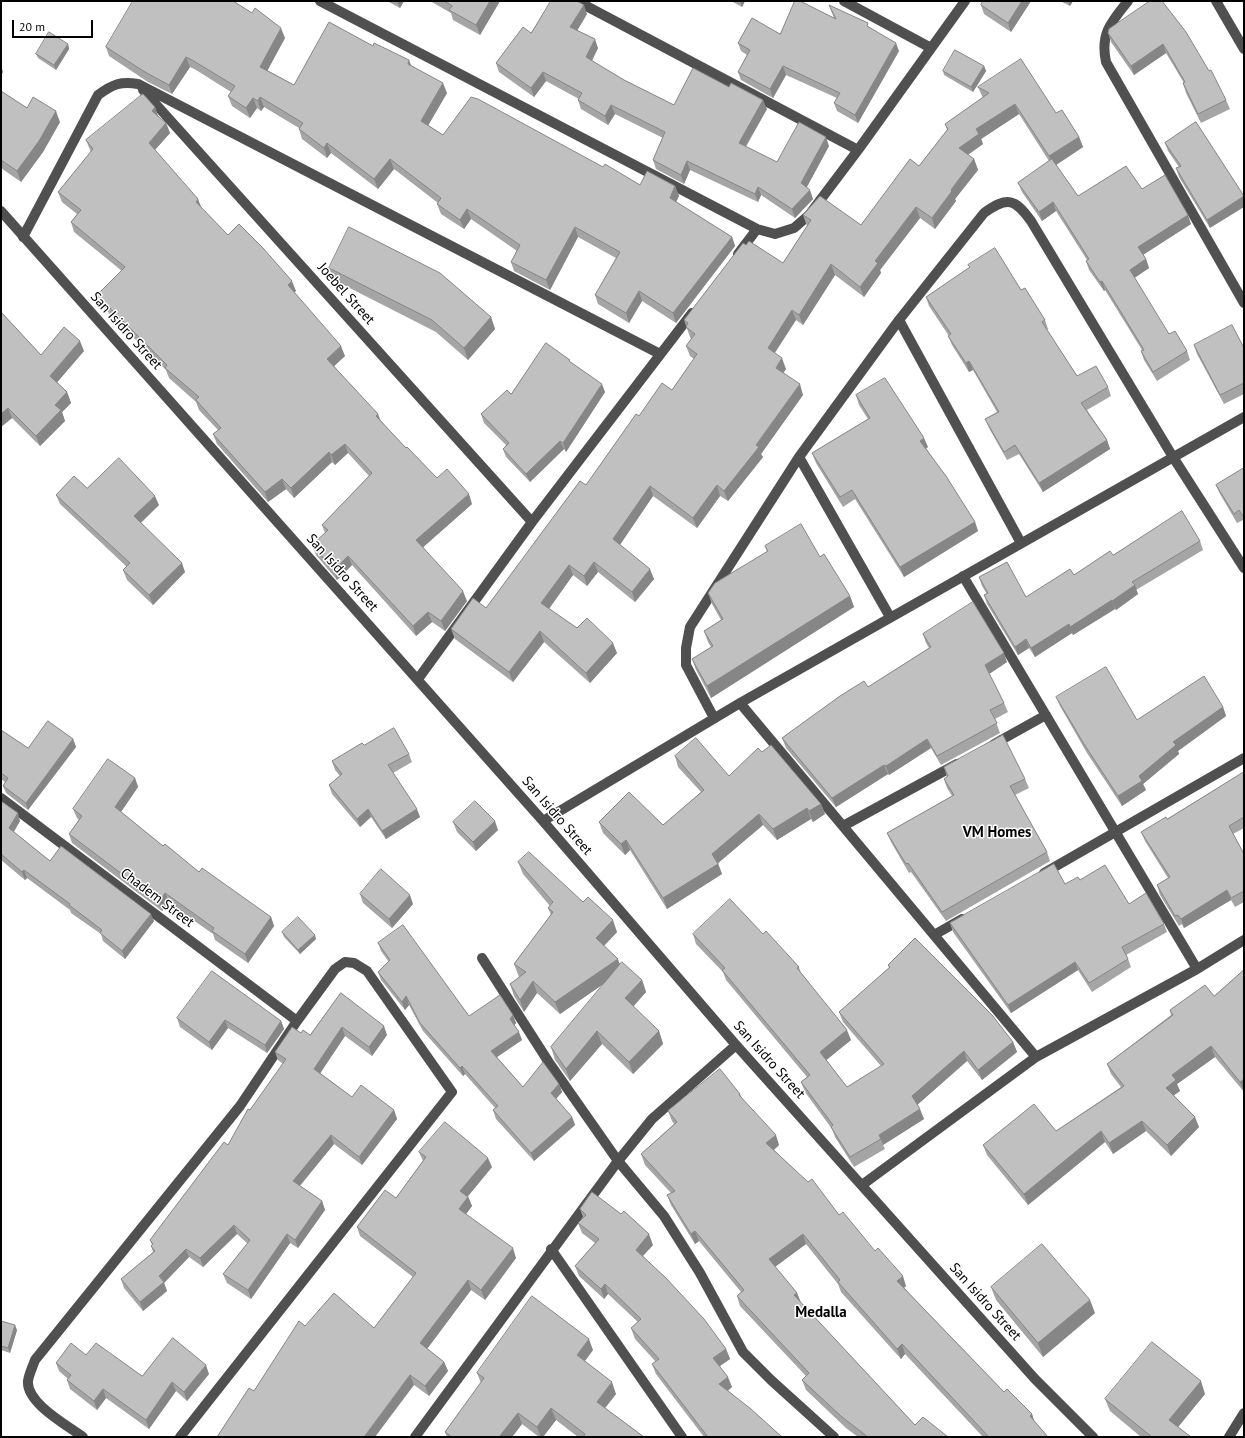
<!DOCTYPE html>
<html>
<head>
<meta charset="utf-8">
<style>
	body { margin:0 }
	#map { position:relative; width:1245px; height:1438px; overflow:hidden; background:#fff; font-family:"PT Sans",sans-serif }
	canvas { display:block }
	.frame { position:absolute; inset:0; border:2px solid #000; pointer-events:none }
	.scale { position:absolute; left:12px; top:20px; width:81px; height:18px; box-sizing:border-box; border:2px solid #000; border-top:0; padding-left:5px; font-size:12px; line-height:14px; white-space:nowrap; color:#000; -webkit-text-stroke:3px #fff; paint-order:stroke }
</style>
</head>
<body>
<div id="map">
<canvas width="1245" height="1438"></canvas>
<div class="frame"></div>
<div class="scale">20 m</div>
</div>
<script>
const ctx = document.querySelector('canvas').getContext('2d');
ctx.lineJoin = 'round';
function trace(path, color, width, dash) {
  ctx.strokeStyle = color;
  ctx.lineWidth = width;
  ctx.lineCap = dash ? 'butt' : 'round';
  ctx.setLineDash(dash || []);
  ctx.stroke(path);
}
function fill(path, color) {
  ctx.fillStyle = color;
  ctx.fill(path, 'evenodd');
}
function label(font, color, halo, rows, align = 'center') {
  ctx.font = font + ' "PT Sans",sans-serif';
  ctx.lineWidth = 3;
  ctx.setLineDash([]);
  ctx.textBaseline = 'middle';
  ctx.strokeStyle = halo;
  ctx.fillStyle = color;
  for (const [text, x, y, turn = 0] of rows) {
    ctx.save();
    ctx.translate(x, y);
    ctx.rotate((+turn || 0) * Math.PI / 180);
    ctx.textAlign = isNaN(turn) ? turn : align;
    if (halo) ctx.strokeText(text, 0, 0);
    ctx.fillText(text, 0, 0);
    ctx.restore();
  }
}
trace(new Path2D(`
	M320 1 757 229 775 234 794 228 809 215 858 150 965 1
	M577 1 858 150
	M844 1 931 48
	M1128 1C1111 22 1100 34 1106 62L1244 303
	M1216 1 1244 49
	M143 90 532 522
	M1 211 543 821 736 1045 1035 1379 1093 1437
	M23 237 98 95C113 84 121 81 138 84L660 354
	M738 254 757 229
	M899 320 1021 543
	M799 457 890 617
	M963 576 1197 969
	M418 679 532 522 692 313
	M740 703 1036 1057
	M714 718 686 665V648L690 627 799 457 899 320 984 213C1008 196 1015 199 1031 221L1173 457 1244 568
	M994 744 1046 715
	M1 798 297 1021
	M543 821 740 703 1244 417
	M843 826 957 764
	M1044 873 1244 758
	M934 935 962 919
	M482 958 548 1061 618 1161 664 1216 700 1273 743 1352 771 1380 834 1437
	M862 1185 1036 1057 1197 969 1244 940
	M551 1249 682 1437
	M83 1437C67 1425 26 1403 28 1381 29 1374 33 1366 35 1360L240 1106 297 1021 335 969 345 962 354 963 367 971 452 1092 180 1437
	M415 1437 618 1161 652 1119 736 1045
	M1229 1437 1244 1413`), '#505050', 10);
fill(new Path2D(`
	M387 1H404L400 8Z
	M430 1H500L480 35 453 20 451 13Z
	M731 1H745L742 7Z
	M1031 1 1011 32 984 14 981 5Z
	M1060 1H1073L1070 6Z
	M1150 1 1226 100 1230 109 1201 123 1186 93 1183 83H1184L1166 53 1134 75 1111 42 1108 33Z
	M829 5 870 28 899 51 858 123 837 111 834 103 837 98 786 75 773 98 741 80 738 72 747 55 741 51 738 43 780 34 834 18 832 13Z
	M587 14 577 30 598 48 592 61 624 80 674 105 767 109 746 147 777 162 829 146 807 187 813 199 795 218 761 195 758 202 690 170 684 184 656 169 653 160 663 138 615 114 608 125 581 109 578 100 579 99 546 81 534 97 499 72 496 63 531 33Z
	M285 38 267 70 294 85 412 66 447 93 428 125 443 135 603 167 640 185 675 186 679 196 676 202 732 237 735 246 676 323 642 301 629 323 598 304 595 295 616 258 578 237 550 290 514 271 511 262 517 251 471 219 464 229 441 214 437 204 438 203 394 169 378 189 331 153 327 158 302 139 299 129V128L264 107 261 111 257 108 250 118 232 106 228 96 231 92 196 70 190 67 172 94 148 82 109 56 106 47Z
	M68 44 69 49 56 70 38 58 36 54Z
	M984 66 986 71 973 92 944 75 943 71Z
	M978 87 1056 113 1079 137 1083 147 1056 165 1078 196 1142 189 1191 224 1143 255 1146 259 1149 268 1134 278 1169 334 1187 351 1190 360 1157 381 1144 360 1141 351 1142 350 1105 290 1104 291 1089 270 1086 261 1087 260 1056 211 1042 221 1022 192 1018 183 1049 161 1019 114 981 139 983 144 968 155 974 159 978 170 955 199 956 201 935 229 920 218 880 270 881 273 864 297 835 275 803 325 796 320 775 353 786 369 783 373 803 395 761 454 763 457 728 501 720 496 697 528 653 496 620 545 654 579 635 602 598 572 587 586 573 575 549 609 577 628 617 653 590 683 544 642 513 682 455 639 451 629 486 608 586 485 639 416 672 390 694 359 690 356 686 346 691 339 690 337 684 320 746 245 783 263 807 226 803 215 861 225 919 166 947 130 945 124 983 98Z
	M1 91 27 108 60 122 43 152 21 182 1 168Z
	M155 107 158 116 166 123 170 133 155 150 201 208 228 235 296 291 294 292 345 356 334 366 380 420 406 448 437 478 472 504 423 547 467 601 445 631 432 622 416 636 352 565 337 580 316 555 312 545 325 533 322 525 369 476 348 453 335 465 332 462 294 498 286 489 268 502 217 444 213 434 218 430 199 410 196 402 169 378 166 370 101 305 97 295 122 271 74 232 71 222 77 214 62 202 58 192 91 152 90 150 86 140Z
	M1196 122 1210 228 1179 177 1176 168 1179 167 1168 151 1165 143Z
	M968 265 1021 290 1045 320 1048 329 1047 330 1077 376 1108 387 1111 396 1087 410 1107 440 1110 449 1043 492 1019 454 1007 460 989 428 985 419 997 412 973 370 969 372 952 345 948 336H949L929 306 926 297 970 268Z
	M329 268 491 317 495 329 468 360 436 332 334 280Z
	M1 312 41 355 84 351 57 382 67 392 71 403 62 412 65 421 40 446 12 418 1 427Z
	M1194 345 1244 348V394L1224 404 1197 354Z
	M572 363 605 392 566 452 564 449 530 482 506 457 503 449 506 445 484 423 481 414 511 394Z
	M856 395 928 447 926 448 975 522 978 531 904 577 855 499 843 507 816 463 812 453 868 419 859 405Z
	M1244 468V522L1243 520 1237 523 1220 494 1216 485Z
	M87 488 159 505 141 523 185 572 153 605 127 580 123 570 127 567 60 504 56 495Z
	M1200 541 1203 550 1136 590 1138 594 1116 610 1115 609 1073 635 1072 633 1035 657 1029 648 1018 655 987 604 984 595 987 594 982 586 979 577 1026 597 1074 575 1113 555Z
	M765 546 820 557 850 596 854 607 711 698 696 670 692 659 711 647 708 642 704 631 721 620 712 604 708 593 767 552Z
	M923 634 1007 662 989 674 1004 703 1008 712 995 719 1000 733 941 765 931 748 889 775 888 774 836 807 786 748 782 738 868 687 929 648 926 643Z
	M1056 697 1137 720 1223 707 1226 716 1178 751 1179 754 1143 784 1146 790 1122 806 1087 753 1060 706Z
	M1 730 28 748 73 739 76 747 28 810 6 793 3 786 5 782 1 779Z
	M364 745 409 754 412 762 393 773 420 817 386 839 371 817 360 827 332 794 329 785 340 776 335 770 332 761Z
	M762 752 821 804 825 814 813 822 811 819 777 840 763 825 718 863 722 874 667 909 630 850 625 855 603 833 599 822 663 825 701 792 678 767 675 756 729 776Z
	M944 767 1025 779 1029 788 1015 795 1047 852 1050 861 946 921 911 872 909 873 891 842 887 833 952 796 947 788 944 779 947 777Z
	M1244 772V828L1233 834 1244 854V902L1235 907 1231 900 1184 928 1182 924 1179 926 1160 895 1157 885 1168 878 1145 841 1141 832 1167 819Z
	M135 778 138 787 121 812 163 846 199 872 271 917 274 926 248 963 215 940 213 934 169 903 162 911 72 843 69 834 79 820 77 818 73 809Z
	M1 801 20 821 14 832 50 861 154 921 125 959 103 941 101 934 71 913 70 910 27 878 25 880 1 860Z
	M453 822 498 830 476 851 457 832Z
	M518 862 583 902 617 932 604 946 620 964 642 980 646 992 633 1007 659 1031 663 1044 633 1074 602 1044 570 1081 555 1060 551 1047 605 983 560 1014 537 993 524 1012 514 996 510 984 519 977 514 964 551 915 548 908 550 906 523 874Z
	M1080 880 1129 904 1164 924 1167 932 1126 955 1128 959 1131 967 1092 992 1078 970 1011 1013 953 932 950 923 1065 884Z
	M360 894 413 904 392 928 363 903Z
	M282 932 316 939 300 954 284 937Z
	M693 934H763L799 967 801 973 851 1040 826 1060 847 1087 881 1066 843 1022 839 1012 889 968 888 965 1013 1042 1017 1052 982 1080 967 1061 917 1105 924 1119 883 1145 885 1149 854 1167 835 1137 832 1129 805 1092 801 1082 807 1077 726 980 723 972 696 944Z
	M378 943 469 1016 513 1015 516 1023 514 1025 522 1040 497 1057 523 1087 559 1084 562 1092 556 1099 572 1117 575 1125 534 1161 496 1119 493 1110 496 1109 465 1074 463 1076 423 1031 409 1005 405 1010 381 980 378 972 389 962 381 951Z
	M1244 970V1092L1215 1057 1177 1084 1180 1091 1174 1095 1199 1127 1171 1156 1146 1131 1113 1154 1105 1142 1028 1205 987 1155 983 1145 1056 1131 1121 1087 1111 1074 1107 1064 1171 1015 1170 1010 1214 996Z
	M341 993 387 1035 372 1056 345 1036 320 1073 352 1097 394 1110 397 1119 362 1165 334 1144 300 1186 322 1201 325 1210 298 1248 290 1243 251 1299 227 1283 223 1274 248 1244 237 1234 203 1267 189 1257 164 1283 167 1291 143 1311 124 1288 121 1279 153 1252 151 1246 152 1245 150 1240 228 1145 250 1110 283 1064 278 1060 275 1052 301 1033 310 1035Z
	M177 1018 281 1021 284 1029 267 1053 228 1028 212 1050 180 1027Z
	M740 1094 742 1098 779 1145 774 1150 875 1251 906 1286 904 1288 1004 1392 1032 1414 1034 1421 1048 1437H983L905 1354 901 1359 841 1292 838 1284 806 1244 775 1267 797 1293 801 1303 915 1425 948 1437H858L846 1428 806 1390 802 1380 806 1376 740 1306 737 1296 741 1292 699 1241 695 1244 671 1205 667 1195 671 1193 645 1165 641 1154 674 1124 672 1121 668 1111Z
	M419 1152 492 1167 468 1196 472 1206 466 1214 516 1258 485 1300 471 1290 427 1349 444 1362 448 1371 429 1396 414 1385 254 1391 305 1326 374 1328 413 1277 360 1236 357 1227 396 1198 423 1161Z
	M580 1209 653 1245 643 1256 726 1349 730 1359 720 1366 732 1387 728 1391 782 1437H704L656 1374 652 1364 656 1362 635 1339 631 1328 638 1322 608 1294 604 1299 579 1276 575 1266 595 1243 582 1233 578 1223 583 1217Z
	M991 1287 1095 1313 1043 1357 996 1300Z
	M1 1321 17 1330 10 1353 1 1350Z
	M593 1350 585 1361 616 1394 605 1408 644 1437H578L556 1420 543 1437H539L522 1424 512 1437H447L445 1432 481 1383 477 1373Z
	M86 1355 142 1376 209 1374 187 1401 176 1391 149 1429 106 1398 97 1410 70 1389 67 1380 68 1379 59 1371 56 1363Z
	M1205 1394 1178 1427 1191 1437H1141L1110 1411 1105 1399Z`), '#a5a5a5');
fill(new Path2D(`
	M397 1H404L400 8Z
	M490 1H500L480 35 476 25Z
	M740 1H745L742 7Z
	M1022 1H1031L1011 32 1008 23Z
	M1068 1H1073L1070 6Z
	M584 5 587 14 574 36 570 27Z
	M281 28 285 38 264 77 260 67Z
	M595 39 598 48 589 66 586 57Z
	M896 43 899 51 858 123 855 115Z
	M68 44 69 49 56 70 54 65Z
	M1163 44 1166 53 1134 75 1131 66Z
	M186 57 190 67 172 94 169 85Z
	M409 60 413 70 408 64Z
	M1 66 3 72 1 76Z
	M783 66 786 75 773 98 770 89Z
	M984 66 986 71 973 92 971 87Z
	M543 72 546 81 534 97 531 88Z
	M443 83 447 93 425 131 421 121Z
	M260 97 264 107 261 111 258 101Z
	M253 98 257 108 250 118 246 108Z
	M763 100 767 109 742 152 739 143Z
	M1015 104 1019 114 981 139 983 144 963 158 959 148 976 129Z
	M611 105 615 114 608 125 605 116Z
	M155 107 158 117 152 111Z
	M56 111 60 122 43 152 21 182 17 171Z
	M166 123 170 133 153 152 149 143Z
	M826 137 829 146 804 192 801 183Z
	M1079 137 1083 147 1053 167 1049 156Z
	M327 143 331 153 327 158 324 148Z
	M390 159 394 169 378 189 374 179Z
	M974 159 978 170 955 199 956 201 935 229 932 218 951 190Z
	M687 161 690 170 684 184 681 175Z
	M675 186 679 196 673 208 670 198Z
	M758 187 761 195 758 202 755 194Z
	M810 190 813 199 795 218 792 209Z
	M1244 196V207L1210 228 1207 220Z
	M198 199 202 209 196 202Z
	M1053 202 1056 211 1042 221 1039 212Z
	M916 207 920 218 880 270 881 273 864 297 860 287 875 261Z
	M467 209 471 219 464 229 460 220Z
	M1188 215 1191 224 1141 256 1138 247Z
	M575 227 578 237 550 290 546 280Z
	M732 237 735 246 676 323 673 313Z
	M1146 259 1149 268 1133 279 1130 270Z
	M831 264 835 275 803 325 799 315Z
	M292 281 296 291 292 295 288 285Z
	M1102 281 1105 290 1104 291 1100 282Z
	M639 291 642 301 629 323 626 313Z
	M792 310 796 320 771 358 768 348Z
	M491 317 495 329 468 360 464 348Z
	M80 341 84 351 54 386 50 376Z
	M341 346 345 356 331 369 327 359Z
	M782 358 786 369 780 378 776 368Z
	M969 361 973 370 969 372 966 363Z
	M602 384 605 392 566 452 563 443Z
	M800 384 803 395 761 454 763 457 728 501 724 491Z
	M67 392 71 403 62 412 65 421 40 446 36 436 55 405Z
	M8 408 12 418 1 427V414Z
	M378 414 382 424 376 416Z
	M924 438 928 447 924 450 920 441Z
	M1107 440 1110 449 1043 492 1039 483Z
	M560 441 564 449 530 482 526 474Z
	M345 444 348 453 335 465 331 455Z
	M329 452 332 462 294 498 291 488Z
	M282 479 286 489 268 502 265 492Z
	M717 485 720 496 697 528 693 518Z
	M650 486 653 496 617 549 613 539Z
	M469 494 472 504 420 550 416 540Z
	M155 496 159 505 137 526 134 516Z
	M975 522 978 531 904 577 900 567Z
	M348 556 352 565 337 580 334 570Z
	M594 562 598 572 587 586 584 576Z
	M182 563 185 572 153 605 149 595Z
	M569 565 573 575 545 614 541 603Z
	M650 569 654 579 635 602 632 592Z
	M1135 585 1138 594 1116 610 1112 601Z
	M463 591 467 601 445 631 441 621Z
	M850 596 854 607 711 698 707 686Z
	M1112 600 1115 609 1073 635 1070 627Z
	M428 612 432 622 416 636 413 626Z
	M1069 624 1072 633 1035 657 1031 648Z
	M540 631 544 642 513 682 509 672Z
	M1026 639 1029 648 1018 655 1015 647Z
	M613 643 617 653 590 683 586 673Z
	M1004 653 1007 662 989 674 985 665Z
	M1223 707 1226 716 1178 751 1179 754 1143 784 1146 790 1122 806 1118 796 1139 776 1173 742Z
	M73 739 76 747 28 810 26 803Z
	M927 739 931 748 889 775 886 766Z
	M884 765 888 774 836 807 832 798Z
	M135 778 138 787 118 816 115 807Z
	M821 804 825 814 813 822 809 811Z
	M807 808 811 819 777 840 773 829Z
	M368 809 371 817 360 827 357 819Z
	M417 809 420 817 386 839 382 831Z
	M18 813 20 821 11 835 9 828Z
	M759 814 763 825 717 864H718L722 874 667 909 663 898 712 854Z
	M495 821 498 830 476 851 473 842Z
	M626 840 630 850 625 855 621 844Z
	M24 870 27 878 25 880 22 872Z
	M1227 890 1231 900 1184 928 1181 919Z
	M165 893 169 903 162 911 159 902Z
	M410 895 413 904 392 928 389 919Z
	M151 914 154 921 125 959 122 951Z
	M271 917 274 926 248 963 245 954Z
	M613 920 617 932 600 950 596 938Z
	M315 935 316 939 300 954 298 950Z
	M618 959 622 971 560 1014 555 1002Z
	M1075 962 1078 970 1011 1013 1008 1005Z
	M642 980 646 992 629 1011 625 998Z
	M533 981 537 993 524 1012 520 1000Z
	M406 996 409 1005 405 1010 402 1002Z
	M513 1015 516 1023 513 1027 510 1019Z
	M225 1020 228 1028 212 1050 209 1042Z
	M281 1021 284 1029 267 1053 265 1045Z
	M384 1026 387 1035 372 1056 369 1047Z
	M342 1027 345 1036 317 1078 314 1069Z
	M847 1030 851 1040 824 1062 820 1052Z
	M597 1031 602 1044 570 1081 566 1069Z
	M659 1031 663 1044 633 1074 629 1062Z
	M519 1032 522 1040 494 1059 491 1051Z
	M1013 1042 1017 1052 982 1080 978 1070Z
	M1211 1046 1215 1057 1177 1084 1180 1091 1170 1098 1166 1088 1172 1075Z
	M964 1051 967 1061 916 1106 912 1096Z
	M462 1066 465 1074 463 1076 460 1068Z
	M1244 1079V1092L1240 1082Z
	M559 1084 562 1092 554 1101 551 1093Z
	M920 1109 924 1119 883 1145 881 1139 879 1135Z
	M394 1110 397 1119 362 1165 359 1157Z
	M572 1117 575 1125 534 1161 531 1153Z
	M1195 1117 1199 1127 1171 1156 1167 1145Z
	M1142 1121 1146 1131 1113 1154 1109 1143Z
	M1101 1131 1105 1142 1028 1205 1024 1194Z
	M331 1135 334 1144 296 1190 293 1181Z
	M776 1135 779 1145 770 1153 766 1143Z
	M488 1158 492 1167 464 1201 460 1191Z
	M468 1197 472 1206 463 1218 459 1209Z
	M322 1201 325 1210 298 1248 295 1240Z
	M234 1225 237 1234 203 1267 200 1258Z
	M695 1231 699 1241 695 1244 691 1234Z
	M287 1234 290 1243 251 1299 248 1290Z
	M649 1234 653 1245 639 1260 636 1250Z
	M803 1234 806 1244 772 1269 769 1259Z
	M513 1248 516 1258 485 1300 481 1290Z
	M186 1249 189 1257 164 1283 167 1291 143 1311 140 1302 159 1276Z
	M903 1276 906 1286 900 1291 897 1281Z
	M468 1280 471 1290 424 1353 420 1343Z
	M605 1284 608 1294 604 1299 601 1289Z
	M797 1293 801 1303 794 1295Z
	M1090 1300 1095 1313 1043 1357 1038 1343Z
	M15 1325 17 1330 10 1353 8 1348Z
	M589 1339 593 1350 581 1366 577 1355Z
	M902 1344 905 1354 901 1359 897 1349Z
	M726 1349 730 1359 717 1368 713 1358Z
	M444 1362 448 1371 429 1396 425 1386Z
	M206 1365 209 1374 187 1401 184 1392Z
	M410 1375 414 1385 375 1437H364Z
	M728 1377 732 1387 723 1394 719 1384Z
	M1201 1381 1205 1394 1174 1432 1169 1420Z
	M172 1382 176 1391 149 1429 146 1420Z
	M612 1382 616 1394 601 1413 597 1402Z
	M103 1389 106 1398 97 1410 94 1401Z
	M551 1408 556 1420 543 1437H541L537 1427Z
	M518 1413 522 1424 512 1437H499Z
	M1032 1414 1035 1424 1030 1416Z`), '#868686');
const building = new Path2D(`
	M133 1H233L252 13 255 8 281 28 260 67 294 85 329 22 373 46 374 43 409 60 408 64 443 83 421 121 443 135 471 97 478 99 603 167 605 164 640 185 647 171 675 186 670 198 732 237 673 313 639 291 626 313 595 295 620 252 575 227 546 280 511 262 520 245 467 209 460 220 437 204 441 198 390 159 374 179 327 143 324 148 299 129 303 123 260 97 258 101 253 98 246 108 228 96 235 86 192 60 186 57 169 85 145 72 106 47Z
	M444 1H490L476 25 449 10 452 6Z
	M551 1H577L584 5 570 27 595 39 586 57 624 80 674 105 693 68 729 87 731 83 763 100 739 143 777 162 799 122 826 137 801 183 810 190 792 209 758 187 755 194 687 161 681 175 653 160 665 132 611 105 605 116 578 100 582 93 543 72 531 88 496 63 523 27 531 33Z
	M795 1H800L836 19 829 5 868 23 867 26 896 43 855 115 834 103 840 93 783 66 770 89 738 72 750 50 738 43 752 18 780 34Z
	M983 1H1022L1008 23 981 5Z
	M1150 1H1162L1186 32 1209 71 1211 70 1226 100 1198 114 1183 83 1185 82 1163 44 1131 66 1108 33 1109 29Z
	M49 32 68 44 54 65 36 54Z
	M955 50 984 66 971 87 943 71Z
	M1021 59 1056 113 1062 110 1079 137 1049 156 1015 104 976 129 979 134 959 148 974 159 951 190 952 191 932 218 916 207 875 261 878 263 860 287 831 264 799 315 792 310 768 348 782 358 776 368 800 384 756 445 759 447 724 491 717 485 693 518 650 486 613 539 650 569 632 592 594 562 584 576 569 565 541 603 577 628 587 618 613 643 586 673 540 631 509 672 451 629 473 598 486 608 580 481 586 485 636 414 639 416 662 383 672 390 697 354 686 346 695 334 686 327 688 323 684 320 743 243 746 245 749 241 783 263 811 220 803 215 820 196 861 225 910 159 919 166 948 129 945 124 989 93 978 87Z
	M1 91 27 108 33 97 56 111 39 141 17 171 1 160Z
	M143 94 155 107 152 111 166 123 149 143 198 199 196 202 228 235 239 224 263 248 292 281 288 285 341 346 327 359 378 414 376 416 406 448 407 447 437 478 447 469 469 494 416 540 463 591 441 621 428 612 413 626 348 556 334 570 312 545 328 530 322 525 372 473 345 444 331 455 329 452 291 488 282 479 265 492 213 434 221 428 196 400 199 397 165 368 167 365 97 295 125 267 71 222 81 210 58 192 93 149 86 140Z
	M1196 122 1244 196 1207 220 1176 168 1181 166 1165 143Z
	M1052 159 1078 196 1126 166 1142 189 1165 175 1188 215 1138 247 1146 259 1130 270 1169 334 1175 331 1187 351 1153 372 1141 351 1144 350 1102 281 1100 282 1086 261 1089 259 1053 202 1039 212 1018 183Z
	M349 227 440 273 491 317 464 348 432 320 329 268Z
	M995 248 1021 290 1025 288 1045 320 1042 322 1077 376 1096 366 1108 387 1081 403 1107 440 1039 483 1015 445 1004 452 985 419 999 412 969 361 966 363 948 336 951 334 926 297 970 267 968 265Z
	M1 312 41 355 64 327 80 341 50 376 67 392 55 405 61 410 36 436 8 408 1 414Z
	M1232 325 1244 348V383L1220 395 1194 345Z
	M546 343 570 360 569 361 602 384 563 443 560 441 526 474 503 449 509 443 481 414 507 390 511 394Z
	M885 378 924 438 920 441 946 476 975 522 900 567 852 490 840 497 812 453 870 418 856 395Z
	M119 458 155 496 134 516 182 563 149 595 123 570 130 563 56 495 74 476 87 488Z
	M1244 468V518L1239 510 1234 514 1216 485Z
	M1182 511 1200 541 1132 582 1135 585 1112 601V600L1070 627 1069 624 1031 648 1026 639 1015 647 984 595 988 593 979 577 1007 562 1026 597 1070 569 1074 575 1110 551 1113 555Z
	M801 524 820 557 824 554 850 596 707 686 692 659 713 646 704 631 723 619 708 593 715 583 768 551 765 546Z
	M973 602 1004 653 985 665 1004 703 990 710 997 723 937 756 927 739 886 766 884 765 832 798 782 738 840 696 864 681 868 687 931 647 923 634Z
	M1106 667 1137 720 1204 676 1223 707 1173 742 1176 745 1139 776 1142 781 1118 796 1084 744 1056 697Z
	M48 721 73 739 26 803 3 786 8 778 1 773V730L28 748Z
	M394 728 409 754 388 765 417 809 382 831 368 809 357 819 329 785 342 774 332 761 362 743 364 745Z
	M1003 735 1025 779 1010 786 1047 852 942 912 908 863 906 864 887 833 954 795 944 779 948 776 944 767Z
	M696 738 729 776 758 748 762 752 771 745 821 804 809 811 807 808 773 829 759 814 712 854 718 864 663 898 626 840 621 844 599 822 629 792 663 825 704 790 675 756Z
	M108 759 135 778 115 807 163 846 165 844 199 872 202 868 271 917 245 954 212 931 214 928 165 893 159 902 69 834 82 816 73 809Z
	M1244 772V817L1229 826 1244 854V891L1231 898 1227 890 1181 919 1178 915 1175 916 1157 885 1170 877 1141 832 1166 817 1167 819Z
	M1 801 18 813 9 828 50 861 61 846 151 914 122 951 100 933 102 930 69 905 70 904 24 870 22 872 1 854Z
	M475 801 495 821 473 842 453 822Z
	M529 852 583 902 588 897 613 920 596 938 618 959 555 1002 533 981 520 1000 510 984 526 972 514 964 553 912 548 908 553 902 518 862Z
	M1054 864 1065 884 1078 877 1080 880 1105 865 1129 904 1146 893 1164 924 1122 947 1128 959 1089 983 1075 962 1008 1005 950 923Z
	M381 869 410 895 389 919 360 894Z
	M730 899 763 934 766 931 799 967 797 968 847 1030 820 1052 847 1087 884 1064 839 1012 890 967 888 965 915 938 992 1015 1013 1042 978 1070 964 1051 912 1096 920 1109 879 1135 881 1139 850 1157 831 1127 833 1125 801 1082 810 1075 722 970 725 968 693 934Z
	M298 917 315 935 298 950 282 932Z
	M403 925 469 1016 500 995 513 1015 510 1019 519 1032 491 1051 523 1087 543 1062 559 1084 551 1093 572 1117 531 1153 493 1110 498 1106 462 1066 460 1068 420 1023 406 996 402 1002 378 972 390 960 378 943Z
	M622 962 642 980 625 998 659 1031 629 1062 597 1031 566 1069 551 1047Z
	M1244 970V1079L1240 1082 1211 1046 1172 1075 1176 1080 1166 1088 1195 1117 1167 1145 1142 1121 1109 1143 1101 1131 1024 1194 983 1145 1034 1104 1056 1131 1124 1086 1107 1064 1173 1015 1170 1010 1205 985 1214 996Z
	M212 971 281 1021 265 1045 225 1020 209 1042 177 1018Z
	M341 993 384 1026 369 1047 342 1027 314 1069 352 1097 361 1085 394 1110 359 1157 331 1135 293 1181 322 1201 295 1240 287 1234 248 1290 223 1274 250 1240 234 1225 200 1258 186 1249 159 1276 164 1282 140 1302 121 1279 155 1251 151 1246 153 1244 150 1240 224 1142 228 1145 248 1109 250 1110 286 1059 275 1052 292 1027 301 1033 303 1030 310 1035Z
	M720 1069 740 1094 739 1095 776 1135 766 1143 808 1182 812 1179 839 1215 843 1212 875 1251 878 1248 903 1276 897 1281 1004 1392 1007 1389 1032 1414 1030 1416 1048 1437H989L902 1344 897 1349 838 1282 840 1280 803 1234 769 1259 797 1293 794 1295 915 1425 923 1417 948 1437H868L842 1417 802 1380 809 1373 737 1296 744 1290 695 1231 691 1234 667 1195 675 1191 641 1154 677 1122 668 1111Z
	M445 1122 488 1158 460 1191 468 1197 459 1209 513 1248 481 1290 468 1280 420 1343 444 1362 425 1386 410 1375 364 1437H217L249 1388 254 1391 299 1321 305 1326 334 1293 374 1328 416 1273 357 1227 385 1190 396 1198 426 1157 419 1152Z
	M592 1192 621 1214 624 1211 649 1234 636 1250 666 1278 704 1319 726 1349 713 1358 728 1377 719 1384 751 1409 782 1437H708L652 1364 659 1359 631 1328 641 1319 605 1284 601 1289 575 1266 599 1239 578 1223 586 1215 580 1209Z
	M1042 1244 1090 1300 1038 1343 991 1287Z
	M532 1296 589 1339 577 1355 612 1382 597 1402 644 1437H583L585 1434 551 1408 537 1427 518 1413 499 1437H452L445 1432 484 1378 477 1373Z
	M1 1321 15 1325 8 1348 1 1346Z
	M173 1338 206 1365 184 1392 172 1382 146 1420 103 1389 94 1401 67 1380 71 1375 56 1363 71 1343 86 1355 96 1343 142 1376Z
	M1152 1342 1201 1381 1169 1420 1191 1437H1152L1105 1399Z`);
fill(building, '#c0c0c0');
trace(building, '#868686', 1);
label('14px', '#000', '#fff', [
	["Joebel Street",346,294,48],
	["San Isidro Street",126,331,48],
	["San Isidro Street",342,573,48],
	["San Isidro Street",557,816,49],
	["Chadem Street",157,898,37],
	["San Isidro Street",769,1060,48],
	["San Isidro Street",985,1302,48]
]);
label('bold 15px', '#000', '#fff', [
	["VM Homes",997,833],
	["Medalla",821,1313]
]);
</script>
</body>
</html>
